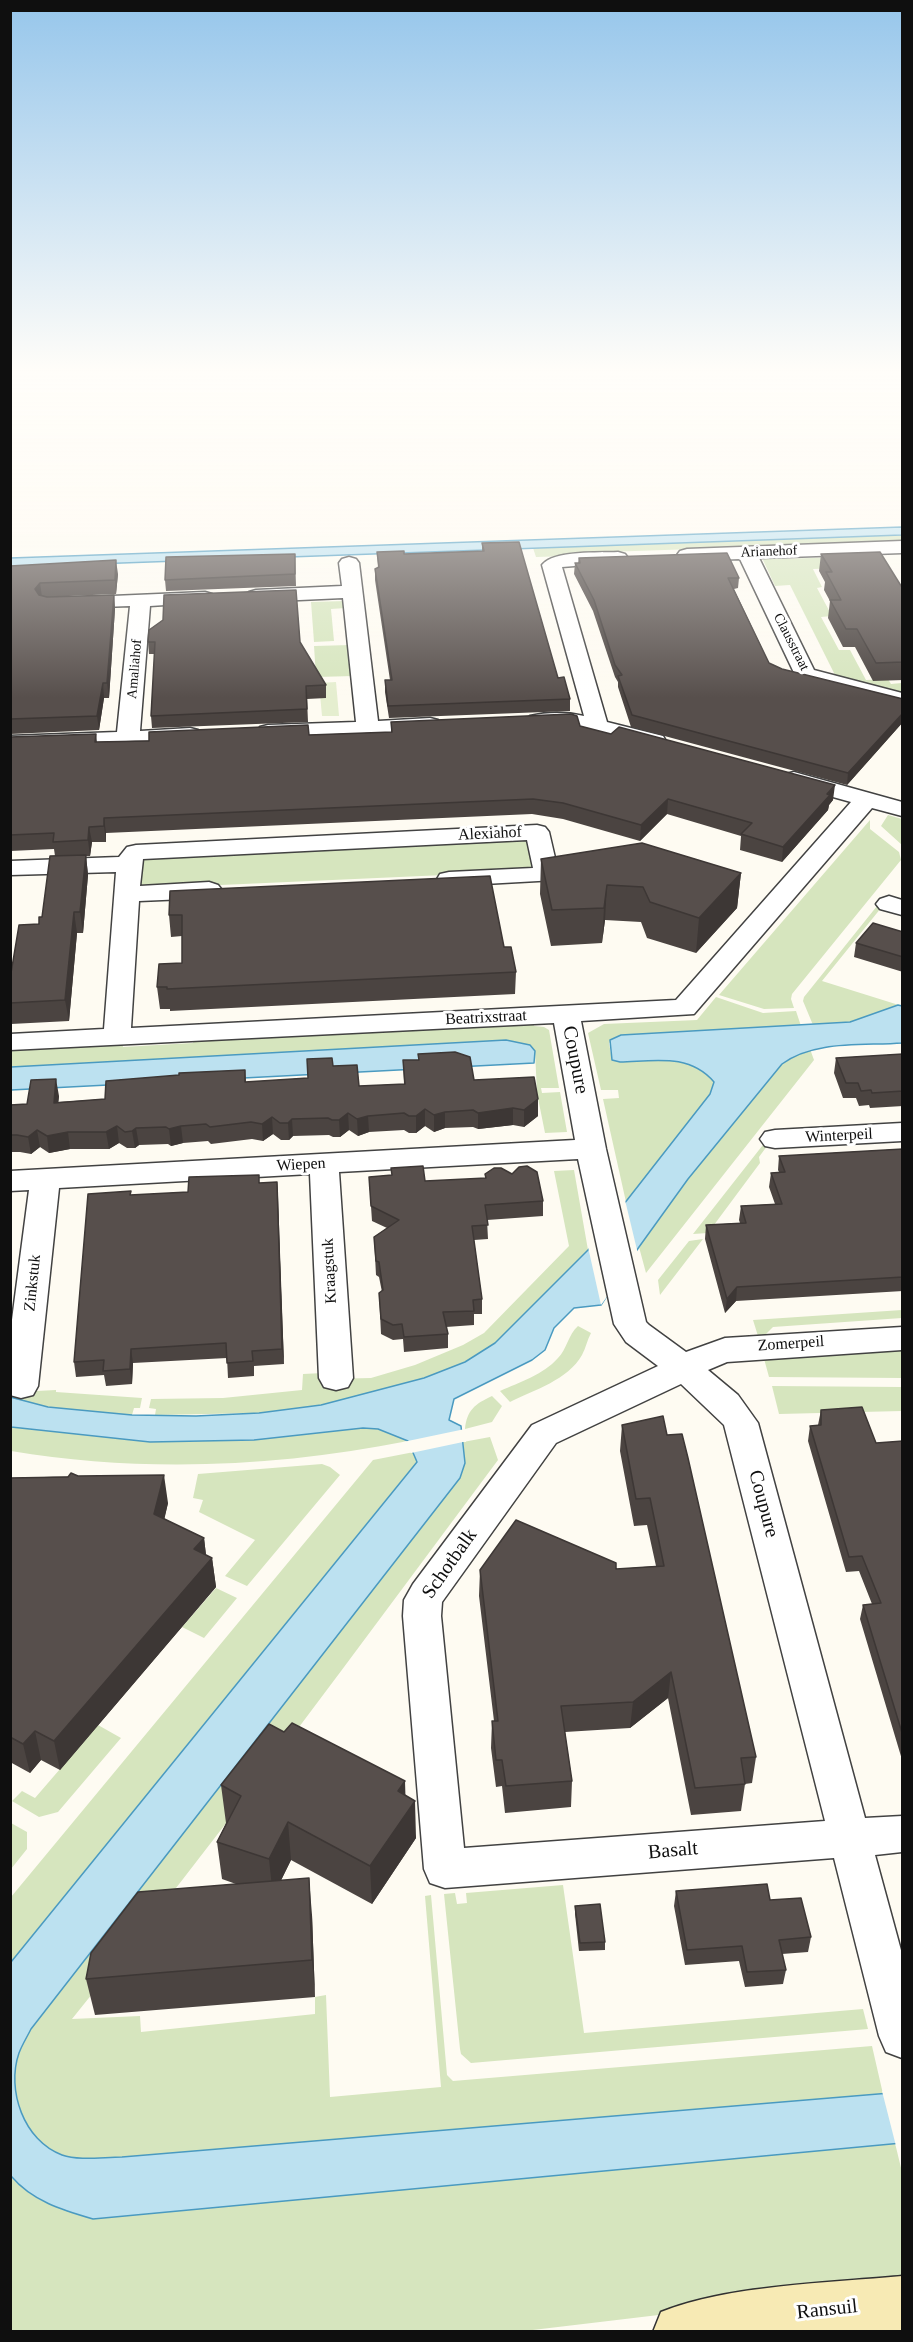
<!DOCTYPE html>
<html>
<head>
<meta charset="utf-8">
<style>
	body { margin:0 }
	#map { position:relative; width:913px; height:2342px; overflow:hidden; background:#fefbf2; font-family:Georgia,serif }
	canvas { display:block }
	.frame { position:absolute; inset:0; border:12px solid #0f0f0f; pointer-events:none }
</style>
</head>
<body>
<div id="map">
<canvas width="913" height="2342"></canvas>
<div class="frame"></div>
</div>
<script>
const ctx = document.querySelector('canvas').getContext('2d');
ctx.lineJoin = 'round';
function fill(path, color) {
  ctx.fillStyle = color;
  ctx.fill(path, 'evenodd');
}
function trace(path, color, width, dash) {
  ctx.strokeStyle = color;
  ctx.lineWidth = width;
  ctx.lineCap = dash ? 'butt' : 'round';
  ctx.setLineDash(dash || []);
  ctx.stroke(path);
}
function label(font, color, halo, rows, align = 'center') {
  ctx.font = font + ' Georgia,serif';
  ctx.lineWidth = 6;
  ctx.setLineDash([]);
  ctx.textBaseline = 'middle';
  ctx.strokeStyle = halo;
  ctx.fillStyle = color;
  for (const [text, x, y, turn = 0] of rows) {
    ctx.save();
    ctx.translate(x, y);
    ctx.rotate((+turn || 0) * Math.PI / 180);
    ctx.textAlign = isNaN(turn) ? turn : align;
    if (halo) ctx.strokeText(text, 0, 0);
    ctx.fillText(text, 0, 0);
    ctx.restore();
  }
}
fill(new Path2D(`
	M902 535V542L576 553 570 556 536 557 533 548Z
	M767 557 783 559 836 557 842 568 813 569 822 587 817 588 832 616 821 617 839 650H850L866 680 888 679 891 684 902 683V692L835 675 790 585 775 586 763 560Z
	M345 601 346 608 331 609 334 641 314 642 311 602Z
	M350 645 354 676 316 677 314 646Z
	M888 815 902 819V845L881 826Z
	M870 820V829L899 852 901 860 792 994 791 999 794 1008 764 1009 719 995Z
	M525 839 530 843 534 865 528 869 511 872 154 888 141 885 137 880 138 863 145 857Z
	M877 906 881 908 822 981 902 1006 850 1022 813 1025 803 1001 804 997Z
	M716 997 763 1013 796 1011 801 1026 621 1035 609 1043 612 1060 620 1062C655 1061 689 1053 714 1082L710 1094 693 1117 626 1202 603 1099 619 1098 618 1090H601L588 1033 604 1024 697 1020Z
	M533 1021 534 1026 544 1027 549 1030 559 1088H541L542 1093 560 1092 567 1132 545 1133 537 1093 535 1051 506 1040 11 1067V1048L122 1043 123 1047 193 1043 194 1039Z
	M810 1049 814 1060 646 1273 639 1247 688 1179 782 1064 792 1057Z
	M766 1141 770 1142 759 1157 760 1163 708 1233 693 1234Z
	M574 1170 588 1250 495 1343 465 1362 424 1378 321 1405 259 1413 155 1415 156 1409 149 1408 151 1399 223 1398 302 1390 303 1374 323 1373 327 1379 371 1378 415 1365 463 1345 484 1333 569 1246 554 1171Z
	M703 1239 660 1295 658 1280 689 1241Z
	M902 1310V1318L773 1327 765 1335 758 1336 753 1320Z
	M578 1326 591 1333C587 1340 586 1348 582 1355 568 1380 534 1390 510 1402L500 1391C520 1382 543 1375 558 1358 567 1349 568 1335 578 1326Z
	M902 1347V1378L769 1377 763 1355Z
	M10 1383 37 1391 56 1390V1392L142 1398 140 1408H134L132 1415 48 1407 11 1397Z
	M772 1386 902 1387V1411L779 1414Z
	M492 1396 502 1406 492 1422 465 1429C467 1410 475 1404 492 1396Z
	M10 1427 150 1442 254 1440 363 1428 378 1429 408 1441C278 1467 142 1473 11 1451Z
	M490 1437 498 1460C358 1648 220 1837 72 2019L140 2016 141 2032 315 2014V1997L326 1995 330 2097 441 2087 425 1896 431 1895 447 2075 453 2081 872 2046 883 2094 122 2157C103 2157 79 2161 62 2155 24 2141 6 2090 19 2053 22 2045 27 2037 31 2029L465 1463 463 1442Z
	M414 1452 417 1462 410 1470 11 1962V1897L373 1460Z
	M322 1464 330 1467 340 1475 247 1586 225 1576 255 1540 199 1512 203 1500 193 1498 198 1474Z
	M216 1588 237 1598 204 1638 182 1627Z
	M98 1725 121 1738 58 1812 39 1817 12 1801 22 1791 35 1798Z
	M11 1823 27 1832V1849L11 1869Z
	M563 1885 584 2033 863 2009 868 2029 471 2063 461 2054 460 2049 444 1894 455 1893 457 1904 467 1903 466 1893Z
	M895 2143 902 2172V2286L516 2332 11 2331 10 2176C32 2201 62 2210 93 2219Z`), '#d6e5be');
fill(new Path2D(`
	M336 682 339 716H322L319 683Z`), '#e5eecf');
const water = new Path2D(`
	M902 527V535L11 567 10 558Z
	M898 1005 902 1006V1043C863 1046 814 1040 782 1064L688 1179 639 1247 601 1305 574 1308 554 1328 545 1350 532 1360 454 1399 449 1420 461 1426 465 1463 460 1478 31 2029C27 2037 22 2045 19 2053 6 2090 24 2141 62 2155 79 2161 103 2157 122 2157L902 2092V2143L93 2219C62 2210 32 2201 11 2176V1962L417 1462 408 1441 378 1429 363 1428 254 1440 150 1442 11 1427 10 1397 48 1407 132 1415 196 1416 259 1413 321 1405 424 1378 465 1362 495 1343 588 1250 710 1094 714 1082C689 1053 655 1061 620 1062L612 1060 610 1040 621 1035 850 1022Z
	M506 1040 530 1045 535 1051 534 1063 11 1090V1067Z`);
fill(water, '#bce1f0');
trace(water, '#4a9ac0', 1.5);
fill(new Path2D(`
	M625 1200 638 1254 601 1305 588 1247Z
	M465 1429 466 1442H463L411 1453 403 1442Z
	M902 2089V2146H896L882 2091Z`), '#fefbf2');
const street = new Path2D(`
	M902 541V553L759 558 814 670 902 693V706L797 679 740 559 687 561 680 559 677 555 680 551 687 549Z
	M618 552 625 554 628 558 625 562 562 567 607 722 663 736 666 741 663 746 655 748 572 727 530 726 527 721 530 716C547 712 567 712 584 716L542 565C553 550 600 553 618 552Z
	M349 557 356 559 359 563 378 721 430 718 438 720 441 725 438 730 430 732 268 739 260 737 257 732 260 727 268 725 356 722 343 598 256 602 249 600 246 596 249 592 256 590 342 586 339 563 342 559Z
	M205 592 212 594 215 598 212 602 150 606 140 731 190 728 198 730 201 735 198 740 10 750V736L117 732 130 606 73 608 66 606 63 602 66 598Z
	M794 772 902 802V816L872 808 694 1014 581 1021 606 1149 646 1322 649 1325 686 1352 725 1338 902 1327V1350L727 1362 708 1370 738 1395 758 1423 865 1818 902 1816V1852L875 1855 902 1954V2058L886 2052 879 2036 834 1858 445 1888 430 1883 424 1869 403 1616 404 1600 413 1584 532 1425 658 1366 626 1342 614 1324 578 1159 339 1172 353 1378 348 1387 336 1390 324 1387 319 1378 310 1174 59 1188 38 1386 33 1395 21 1398 10 1395V1335L29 1190 10 1191V1171L575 1140 554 1023 10 1050V1034L104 1029 116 872 10 875V861L119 857 127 847 136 845 537 825 545 827 549 832 559 875 556 880 449 886 440 884 437 879 440 874 449 872 533 868 527 840 143 859 140 886 209 882 218 885 222 890 218 895 209 898 139 901 131 1028 676 1000 851 802 786 784 782 779 786 774ZM681 1384 724 1425 825 1821 464 1848 441 1616 442 1602 556 1443Z
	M889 896 902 900V915L880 909 876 904 880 899Z
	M902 1123V1141L775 1148 765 1146 760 1139 765 1132 775 1130Z`);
const secondary = new Path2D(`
	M902 2276V2330L653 2332 661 2312C728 2285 829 2283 902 2276Z`);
trace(street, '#424242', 3);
trace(secondary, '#313131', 3);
fill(street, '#fff');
fill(secondary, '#f7eab4');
fill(new Path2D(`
	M482 543 570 699V711L389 718 385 692V680H390L375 580V569L378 568 377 552 404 554 482 551Z
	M295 554 296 586 166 591 165 580Z
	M821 554 903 589V680L873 681 855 647H843L828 618 830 601 824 590 825 582 819 571Z
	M579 558 739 578 738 588 734 589 769 663 782 669 903 699V722L847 785 631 727 618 687V682L615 677 593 611 574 574 575 563H578Z
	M10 566 118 574 116 594 45 597 114 595 115 609 109 698H104L99 730 10 734Z
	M148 642H300L326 685V698L307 699 308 722 152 728 151 716 155 654H149Z
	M391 722 580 726 833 800 829 805 828 810 782 862 740 850 741 836 667 814 640 841 563 819 532 814 106 833V842H92L90 856H86L88 875 83 933H77L69 1021 11 1024 10 979 42 917 55 856 54 849 10 851V737L96 734 97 742 391 732Z
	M541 859 741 873 737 908 696 953 647 938 641 922 605 920 602 943 551 946 540 894Z
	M170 891 504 947 516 972 515 994 170 1011V1009H160L157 987 182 963V936L171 937 169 915Z
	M903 932V972L854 957 856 943Z
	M903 1054V1106L870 1108 869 1105 859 1106 856 1098H843L834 1073 836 1058Z
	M403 1060 538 1099V1116L524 1127 513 1125 478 1129 473 1127 445 1128 434 1132 425 1126 416 1133H409L404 1130 369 1132 358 1136 349 1130 340 1137H333L329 1135 293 1136 289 1140H281L273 1134 263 1141 252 1139 211 1144 208 1141 183 1143 171 1146 168 1144 139 1145 135 1148H127L119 1143 109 1149H70L49 1153 40 1147 31 1154 20 1152H10V1105L27 1104 59 1096 58 1102 105 1099 245 1070 246 1082 308 1078 333 1066 359 1086 404 1084Z
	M903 1149V1291L736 1301 725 1313 705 1239 706 1225 740 1223 739 1220 741 1206 775 1204 769 1187 771 1173 779 1172 778 1170 779 1156Z
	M369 1177 425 1181 543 1201V1216L487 1220 488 1239 474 1240 482 1299V1314H474V1325L446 1327 448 1334V1348L404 1352 403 1339 393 1340 381 1334 379 1293 382 1292 379 1277 376 1275 374 1237 387 1228 372 1221Z
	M277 1182 284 1364 254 1366V1376L228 1378 227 1358 133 1363 132 1384 106 1386 104 1375 76 1377 74 1362 131 1191V1195L188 1192 259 1183Z
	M821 1410 876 1443 903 1441V1763L860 1619 863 1605 872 1604 859 1571 846 1572 808 1441 810 1426 818 1425Z
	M622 1425 667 1435 756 1757 752 1783 745 1784 741 1811 691 1815 668 1698 630 1728 565 1732 572 1781 571 1807 505 1813 502 1786 496 1787 491 1748 492 1721H494L479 1596 480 1570 616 1569 656 1566 647 1525 634 1526 620 1451Z
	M78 1476 168 1503 164 1519 204 1538 206 1555 212 1558 216 1587 60 1770 41 1760 30 1773 10 1762V1478Z
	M284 1732 405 1781V1795L416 1838 372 1904 291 1860 281 1880 312 1915 315 1997 95 2015 86 1979 236 1884 222 1879 217 1842 226 1823 221 1785Z
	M676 1891 770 1900 811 1937 808 1952 782 1954 786 1970 783 1984 745 1987 739 1961 685 1965 674 1906Z
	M575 1906 605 1942V1950L579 1951 575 1914Z`), '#4b4441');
fill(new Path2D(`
	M116 560 118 574 116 594 115 580Z
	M40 583 42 597 37 603 35 589Z
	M114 595 115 609 109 698 107 683Z
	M103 683 104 698 99 730 97 716Z
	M903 713V722L847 785 848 773Z
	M835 785 833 800 829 805 828 810 782 862 783 847Z
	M668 799 667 814 640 841 641 825Z
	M104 818 106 833V842L104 826Z
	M89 827 92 842 90 856 88 840Z
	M86 855 88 875 83 933 80 912Z
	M741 873 737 908 696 953 699 918Z
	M607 885 605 920 602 943 604 908Z
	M74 912 77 933 69 1021 65 1000Z
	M56 1079 59 1096 57 1119 54 1103Z
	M538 1099V1116L524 1127V1110Z
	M513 1108V1125L478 1129V1113Z
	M425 1109V1126L416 1133V1116Z
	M445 1112V1128L434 1132V1115Z
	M348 1113 349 1130 340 1137 339 1120Z
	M368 1116 369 1132 358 1136 357 1119Z
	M272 1117 273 1134 263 1141 262 1124Z
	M292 1119 293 1136 289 1140 288 1123Z
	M117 1126 119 1143 109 1149 106 1132Z
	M181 1126 183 1143 171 1146 169 1129Z
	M136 1128 139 1145 135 1148 132 1131Z
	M37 1130 40 1147 31 1154 28 1137Z
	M68 1132 70 1149 49 1153 47 1136Z
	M277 1182 278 1196 284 1364 282 1349Z
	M737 1287 736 1301 725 1313 727 1299Z
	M131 1349 133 1363 132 1384 130 1369Z
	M164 1475 168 1503 159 1543 154 1514Z
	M204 1538 207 1564 212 1558 216 1587 60 1770 54 1741 194 1549Z
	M671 1672 668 1698 630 1728 633 1702Z
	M35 1731 41 1760 30 1773 23 1744Z
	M405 1781 406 1814 415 1801 416 1838 372 1904 370 1866 398 1791Z
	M288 1822 291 1860 273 1897 269 1859Z
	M309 1878 312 1915 315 1997 312 1960Z`), '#3d3735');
const building = new Path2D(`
	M519 542 558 678 564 677 570 699 388 706 385 680H392L375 569 379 567 377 552 404 551V554L484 551 482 543Z
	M880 552 903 589V662L876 663 857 629H846L830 600H841L826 572H832L821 554Z
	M727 553 739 578H728L769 663 782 669 903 699V713L848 773 632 715 618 676 622 675 615 665 594 600 575 563H580L579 558Z
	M295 554V574L165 580 166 557Z
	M116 560 115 580 40 583 35 589 39 595 47 597 114 595 107 683H103L97 716 10 719V566Z
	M296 590 300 642 326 685 306 686 307 709 151 716 155 642H148L149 630 163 620 164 595Z
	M571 714 577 716 580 726 611 734 619 727 835 785 827 794 830 795 783 847 741 834 752 823 668 799 641 825 563 803 533 799 104 818V826L89 827 88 840 53 842 54 833 10 835V737L96 734 95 742 149 741V732L308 725 309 735 392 732 391 722Z
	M642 843 741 873 699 918 650 902 643 887 607 885 604 908 552 910 541 859Z
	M86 855 80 912H74L65 1000 10 1003V979L19 925 39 924V917H42L50 856Z
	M490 876 504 947H511L516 972 167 989V987H157L159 964 182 963V915H169L170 891Z
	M873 923 903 932V957L856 943Z
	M455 1052 470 1057 474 1080 534 1077 538 1099 524 1110 513 1108 478 1113 473 1110 445 1112 434 1115 425 1109 416 1116H409L404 1113 368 1116 357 1119 348 1113 339 1120H332L328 1118 292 1119 288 1123H280L272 1117 262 1124 251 1122 210 1127 206 1124 181 1126 169 1129 166 1127 136 1128 132 1131 125 1132 117 1126 106 1132H68L47 1136 37 1130 28 1137 17 1135H10V1105L27 1104 31 1080 56 1079 54 1103 105 1099 106 1081 179 1075V1073L245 1070V1082L308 1078 307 1059 332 1058 333 1066 357 1065 359 1086 405 1084 403 1060H419L418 1054Z
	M903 1054V1091L872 1093 871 1090 861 1091 858 1083H846L836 1058Z
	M903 1149V1277L737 1287 727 1299 706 1225 746 1223 741 1206 782 1204 771 1173 785 1172 779 1156Z
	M423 1166 425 1181 486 1178 485 1174 494 1168H501L512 1174 519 1167 527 1166 537 1172 543 1201 485 1205 488 1225 472 1226 482 1299 473 1300 474 1311 443 1312 448 1334 404 1337 402 1324 393 1325 381 1319 379 1293 383 1290 379 1262 376 1261 374 1237 399 1220 371 1206 369 1177 392 1175 391 1168Z
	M259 1175V1183L277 1182 282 1349 252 1351 253 1361 227 1363 226 1343 131 1349 130 1369 103 1371 104 1360 74 1362 88 1194 131 1191 130 1195 188 1192 189 1177Z
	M862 1407 876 1443 903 1441V1736L863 1605 881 1603 862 1556 849 1557 810 1426 821 1425V1410Z
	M663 1416 667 1435 682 1434 688 1458 756 1757 741 1758 745 1784 695 1788 671 1672 633 1702 561 1706 572 1781 506 1786 502 1760H496L492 1721H498L480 1570 516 1520 616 1563V1569L664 1566 650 1498 636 1499 622 1425Z
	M71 1473 78 1476 164 1475 154 1514 204 1538 194 1549 212 1558 54 1741 35 1731 23 1744 10 1737V1478L68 1477Z
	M292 1723 405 1781 398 1791 415 1801 370 1866 288 1822 269 1859 217 1842 241 1796 221 1785 269 1724 284 1732Z
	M309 1878 312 1960 86 1979 91 1953 138 1892Z
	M767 1884 770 1900 801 1898 811 1937 779 1940 786 1970 747 1972 742 1946 687 1950 676 1891Z
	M600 1904 605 1942 580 1943 575 1906Z`);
fill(building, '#574f4c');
trace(building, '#3d3735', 1.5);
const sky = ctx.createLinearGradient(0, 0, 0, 698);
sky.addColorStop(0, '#96c6eb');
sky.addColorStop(0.53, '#fffdf9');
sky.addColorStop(1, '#fffdf900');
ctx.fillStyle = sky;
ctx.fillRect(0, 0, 913, 698);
label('14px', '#0f0f0f', '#fff', [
	["Arianehof",769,552,-2],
	["Clausstraat",791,642,63],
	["Amaliahof",135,669,-85]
]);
label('16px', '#0f0f0f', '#fff', [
	["Alexiahof",490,834,-3],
	["Beatrixstraat",486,1018,-3],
	["Winterpeil",839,1136,-3],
	["Wiepen",301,1165,-3],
	["Kraagstuk",330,1271,-93],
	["Zinkstuk",33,1283,-84],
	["Zomerpeil",791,1344,-4]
]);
label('20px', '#0f0f0f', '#fff', [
	["Coupure",575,1060,79],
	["Coupure",763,1504,75],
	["Schotbalk",450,1564,-55],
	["Basalt",673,1851,-5],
	["Ransuil",827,2310,-6]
]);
</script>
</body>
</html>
